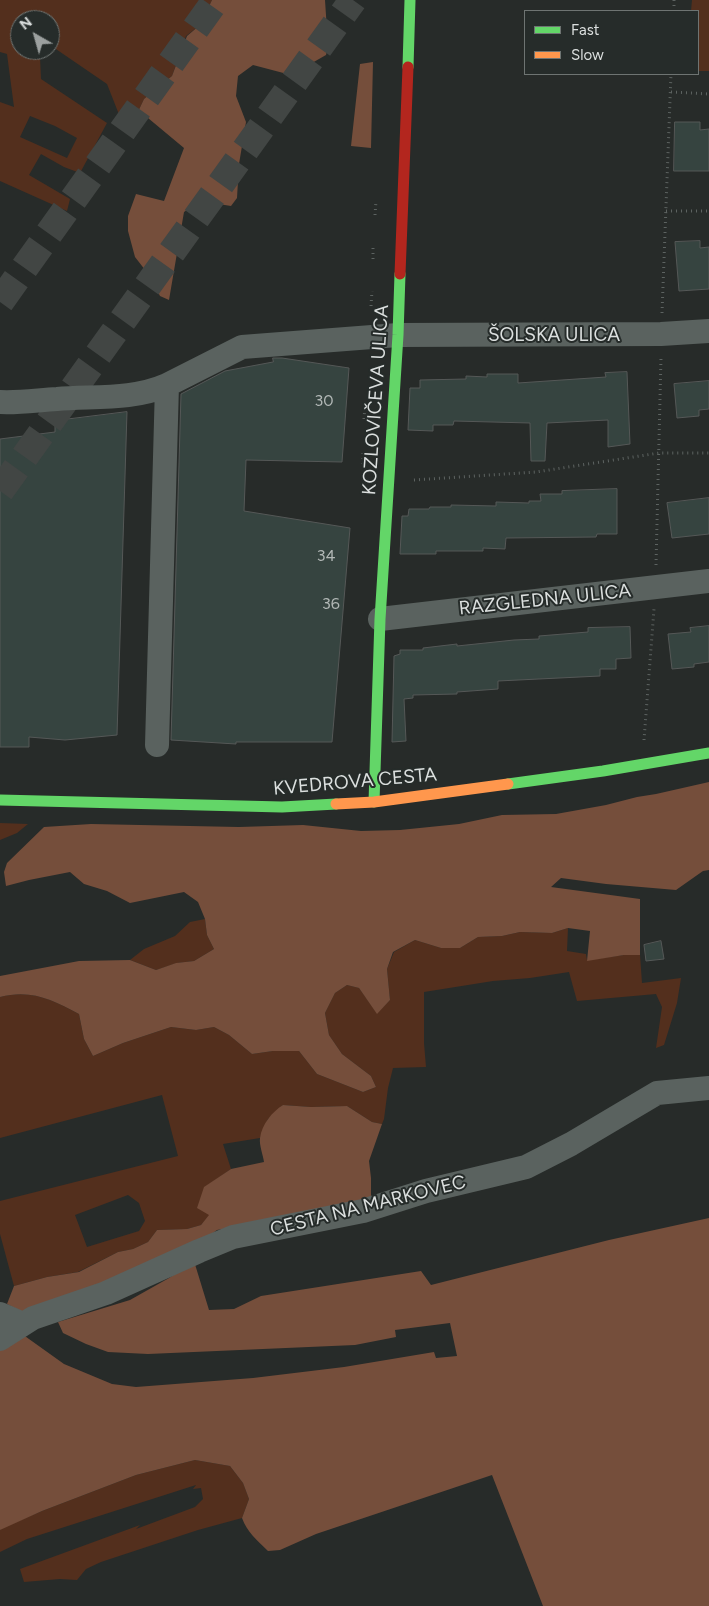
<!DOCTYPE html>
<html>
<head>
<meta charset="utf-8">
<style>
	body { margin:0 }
	#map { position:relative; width:709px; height:1606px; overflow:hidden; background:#272b29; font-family:Figtree,sans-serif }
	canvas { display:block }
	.legend { position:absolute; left:524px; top:10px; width:175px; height:65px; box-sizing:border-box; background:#262c2a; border:1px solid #6e7472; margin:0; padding:6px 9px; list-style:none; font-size:15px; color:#dbdfde }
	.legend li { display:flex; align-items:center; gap:10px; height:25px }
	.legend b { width:25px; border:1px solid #6e7472 }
	.north { position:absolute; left:10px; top:10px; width:50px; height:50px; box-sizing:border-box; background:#262c2a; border:1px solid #6e7472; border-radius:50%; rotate:322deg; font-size:14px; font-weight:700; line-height:20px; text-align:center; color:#dbdfde }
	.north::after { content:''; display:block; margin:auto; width:18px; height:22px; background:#9ca09f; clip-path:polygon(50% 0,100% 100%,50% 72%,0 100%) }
</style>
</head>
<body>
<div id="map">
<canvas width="709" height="1606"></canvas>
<ul class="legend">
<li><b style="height:6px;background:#63d668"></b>Fast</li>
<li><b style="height:6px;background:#ff974d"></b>Slow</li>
</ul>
<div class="north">N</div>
</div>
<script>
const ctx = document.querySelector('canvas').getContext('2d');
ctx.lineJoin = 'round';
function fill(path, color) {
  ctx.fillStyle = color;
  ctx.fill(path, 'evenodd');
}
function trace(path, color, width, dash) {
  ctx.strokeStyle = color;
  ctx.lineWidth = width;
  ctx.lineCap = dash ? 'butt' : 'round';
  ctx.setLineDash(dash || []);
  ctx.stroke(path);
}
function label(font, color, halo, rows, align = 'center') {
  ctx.font = font + ' Figtree,sans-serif';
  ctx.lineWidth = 4;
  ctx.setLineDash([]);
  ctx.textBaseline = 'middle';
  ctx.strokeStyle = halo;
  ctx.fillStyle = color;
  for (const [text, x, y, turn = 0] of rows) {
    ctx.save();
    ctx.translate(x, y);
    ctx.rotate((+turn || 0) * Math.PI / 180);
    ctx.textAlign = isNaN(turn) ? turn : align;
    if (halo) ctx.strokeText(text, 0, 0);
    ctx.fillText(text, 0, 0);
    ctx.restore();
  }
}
fill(new Path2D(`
	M0 0H212L200 25 186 36 172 76 144 99 135 118 120 117 107 84 50 45V20H20V50H45L40 57 41 79 107 123 80 173 64 167 41 154 29 175 70 199 67 211 0 181V102L14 107 7 54 0 52ZM30 116 55 126 77 138 67 158 20 137Z
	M692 0H709V71H698V11H691Z
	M0 823 28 824 17 833 0 840Z
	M205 919 207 935 214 949 194 961 177 963 156 970 130 960 144 949 175 936 190 922Z
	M568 928 567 951 586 954 587 960 624 955H640L642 983 681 978 677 1003 664 1045 656 1048 662 1007 656 994 577 1001 569 972 530 978 493 981 424 992V1043L426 1067 393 1068 388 1088 384 1119 382 1124 372 1122 347 1106 311 1107 283 1105 268 1119 260 1138 223 1144 231 1169 204 1188 210 1215 201 1225 187 1229 157 1230 148 1242 133 1249 118 1252 78 1272 47 1277 14 1286 0 1234V1201L178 1156 162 1095 0 1138V997C32 989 52 1000 79 1014L84 1039 93 1056 123 1043 171 1027 196 1030 214 1027 229 1035 252 1054 273 1051H299L317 1074 363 1092 376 1087 371 1076 342 1054 329 1035 325 1013 335 993 347 985 359 988 377 1013 390 1000 387 969 394 952 415 940 441 948H460L478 937 502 936 520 932 552 933ZM128 1195 139 1203 145 1221 139 1231 87 1247 75 1215Z
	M195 1460 230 1466 243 1483 249 1499 242 1518 198 1530 101 1562 86 1569 77 1580 60 1579 24 1582 20 1569 140 1525 136 1529 195 1507 203 1499 201 1488 193 1489 196 1485 27 1539 0 1552V1530L2 1528 42 1511 136 1475Z`), '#532f1d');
fill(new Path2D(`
	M212 0H325L328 46 326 55 291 75 253 65 238 76 236 96 246 122 239 164 237 198 231 206 200 201 184 212 169 300 160 296 149 275 135 257 128 231V216L136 194 164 201 184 148 148 118H135L144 99 172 76 187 36 200 25Z
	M373 62 371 148 351 146 360 64Z
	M709 782V870L703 871 676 890 606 884 561 878 551 887 640 899V955H624L587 961 590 931 568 928 552 933 520 932 502 936 478 937 460 948H441L415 940 393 952 387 969 390 1000 377 1014 359 988 347 985 335 993 325 1013 329 1035 342 1054 371 1076 376 1087 363 1092 317 1074 299 1051H273L252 1054 229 1035 214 1027 196 1030 171 1027 123 1043 93 1056 84 1039 79 1014C52 1000 32 989 0 997V976L79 961 130 960 156 970 176 963 194 961 214 949 207 935 205 919 198 902 184 892 130 903 107 891 84 884 70 872 29 880 6 886 4 872 7 863 44 827 91 824 239 827 303 825 361 831 400 830 459 824 502 815 556 814 606 805 637 797 656 794Z
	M283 1105 311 1107 347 1106 372 1122 382 1124 369 1161 371 1178V1202L217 1230 186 1253 22 1312 7 1304 14 1286 47 1277 79 1272 118 1252 133 1249 148 1242 157 1230 187 1229 201 1225 209 1215 197 1208 204 1187 231 1169 264 1162C263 1155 259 1145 260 1138 262 1124 272 1112 283 1105Z
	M709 1218V1606H543L492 1475 316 1534 280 1550 268 1551C257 1540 247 1532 242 1518L249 1499 243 1483 230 1466 195 1460 136 1475 42 1511 0 1530V1345L22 1334 64 1364 112 1384 136 1387 253 1378 344 1367 434 1352 436 1358 457 1356 450 1323 395 1330 396 1337 355 1345 148 1354 108 1352 86 1344 63 1333 58 1322 130 1300 169 1278 194 1261 209 1310 234 1309 261 1296 421 1271 431 1285 609 1240Z`), '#754e3b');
const building = new Path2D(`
	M675 122H700V130L709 129V171H674Z
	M700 241V248L709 247V289L679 291 675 242Z
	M273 358H282L349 368 342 462 246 460 244 511 350 528 332 742H236V744L171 740 181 394 225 371 273 362Z
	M627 372 630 444 608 447V420L547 423 545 461H531L530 423 454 421 453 425H433V431L408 430 410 388H420V380L466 379V376L487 377V374H518V383L606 377 605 373Z
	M709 381V409L699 410V416L677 418 674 384Z
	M127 412 117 735 65 740 29 737V747H0V439L55 432V421Z
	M617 489V534H597L596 537 506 538 505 549 483 548V551H436V554H400L402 516H408L409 509H429L430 507H451V505L496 506V502L529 503V501H541L540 494H562V491Z
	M709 498V534L672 538 667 503Z
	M709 626V662L694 664V667L672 669 668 634 691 632 690 628Z
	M630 627 631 658 616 659V669H600V676L498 681V689L457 692V694L413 695V698L404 699 406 741 392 742 394 656 400 654V650H423V648L457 644V646L514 640 539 639V636L588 632V628Z
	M661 941 664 959 646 961 644 945Z`);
fill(building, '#364440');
trace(building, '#555857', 1);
trace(new Path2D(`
	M0 302 216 0
	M0 491 353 0`), '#424644', 28, [28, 14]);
trace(new Path2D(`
	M674 11V0
	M671 92 709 94
	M666 211H709
	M375 215 376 201
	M373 259V246
	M371 306 372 291
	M662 313 671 74
	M364 419 365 406
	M363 464V452
	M414 480 536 472 659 453H709
	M656 565 661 357
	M644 740 654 609`), '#5d6361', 3, [1, 4]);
trace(new Path2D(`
	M0 402C20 403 38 400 57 399 94 396 133 400 167 385L242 347 398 335 661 334 709 331
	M380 619 709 581
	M157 745 167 385
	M0 1314 23 1324
	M0 1339 33 1318 106 1293 199 1251 233 1237 363 1211 426 1191 526 1167 571 1144 657 1093 709 1088`), '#5a625f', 24);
trace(new Path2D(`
	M408 67 410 0
	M508 784 603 771 709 753
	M0 800 282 807 336 804
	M374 802 380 619 398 335 400 274`), '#63d668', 11);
trace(new Path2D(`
	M336 804 374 802 508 784`), '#ff974d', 11);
trace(new Path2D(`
	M400 274 408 67`), '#b3261e', 11);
label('16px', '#b2b8b6', null, [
	["30",324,401],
	["34",326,556],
	["36",331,604]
]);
label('19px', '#dbdfde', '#262c2a', [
	["ŠOLSKA ULICA",554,335],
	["KOZLOVIČEVA ULICA",376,400,-86],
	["RAZGLEDNA ULICA",545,600,-6],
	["KVEDROVA CESTA",355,782,-5],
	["CESTA NA MARKOVEC",368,1206,-14]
]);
</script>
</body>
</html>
